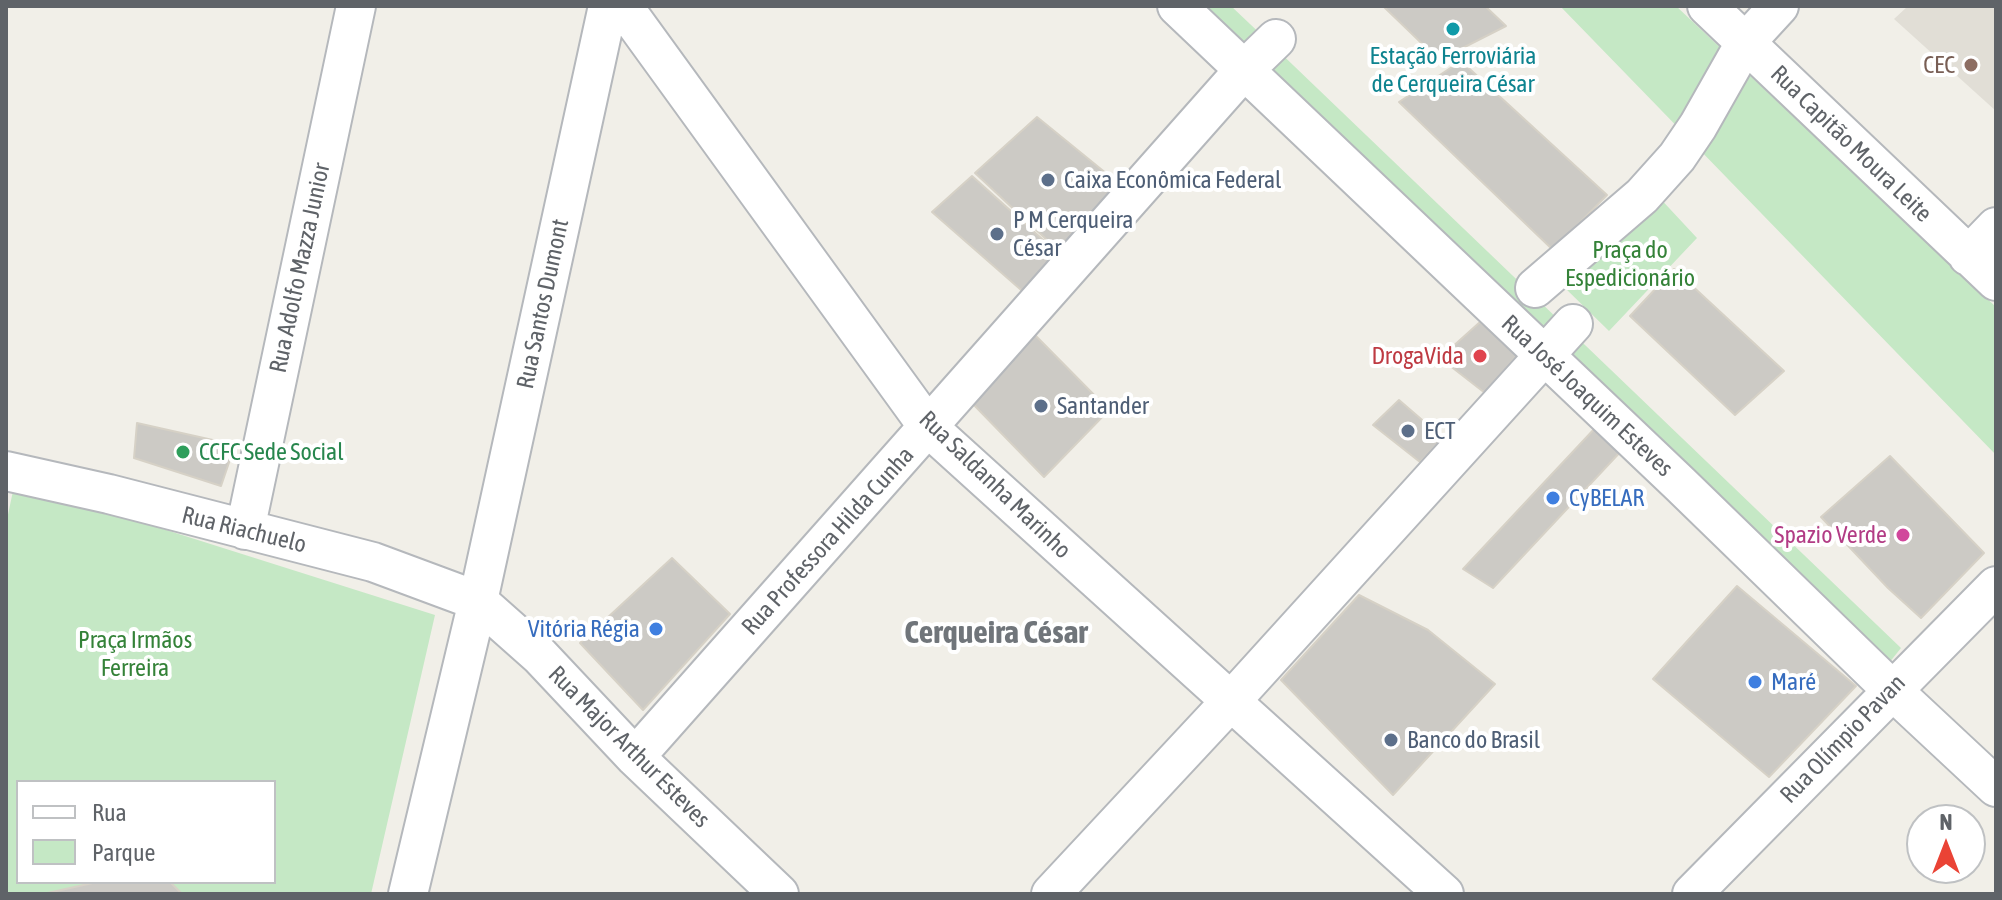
<!DOCTYPE html>
<html>
<head>
<meta charset="utf-8">
<style>
	body { margin:0 }
	#map { position:relative; width:2002px; height:900px; overflow:hidden; background:#f1efe8; font-family:"Asap Condensed",sans-serif }
	canvas { display:block }
	.frame { position:absolute; inset:0; border:8px solid #5f6368; pointer-events:none }
	.legend { position:absolute; left:16px; top:780px; width:260px; height:104px; box-sizing:border-box; background:#fff; border:2px solid #bfc1c3; margin:0; padding:10px 14px; list-style:none; font-size:24px; color:#5f6368 }
	.legend li { display:flex; align-items:center; gap:16px; height:40px }
	.legend b { width:40px; border:2px solid #bfc1c3 }
	.north { position:absolute; left:1906px; top:804px; width:80px; height:80px; box-sizing:border-box; background:#fff; border:2px solid #bfc1c3; border-radius:50%; rotate:0deg; font-size:22px; font-weight:700; line-height:32px; text-align:center; color:#5f6368 }
	.north::after { content:''; display:block; margin:auto; width:28px; height:36px; background:#ea4335; clip-path:polygon(50% 0,100% 100%,50% 72%,0 100%) }
</style>
</head>
<body>
<div id="map">
<canvas width="2002" height="900"></canvas>
<div class="frame"></div>
<ul class="legend">
<li><b style="height:10px;background:#fff"></b>Rua</li>
<li><b style="height:22px;background:#c5e8c5"></b>Parque</li>
</ul>
<div class="north">N</div>
</div>
<script>
const ctx = document.querySelector('canvas').getContext('2d');
ctx.lineJoin = 'round';
function fill(path, color) {
  ctx.fillStyle = color;
  ctx.fill(path, 'evenodd');
}
function trace(path, color, width, dash) {
  ctx.strokeStyle = color;
  ctx.lineWidth = width;
  ctx.lineCap = dash ? 'butt' : 'round';
  ctx.setLineDash(dash || []);
  ctx.stroke(path);
}
function label(font, color, halo, rows, align = 'center') {
  ctx.font = font + ' "Asap Condensed",sans-serif';
  ctx.lineWidth = 8;
  ctx.setLineDash([]);
  ctx.textBaseline = 'middle';
  ctx.strokeStyle = halo;
  ctx.fillStyle = color;
  for (const [text, x, y, turn = 0] of rows) {
    ctx.save();
    ctx.translate(x, y);
    ctx.rotate((+turn || 0) * Math.PI / 180);
    ctx.textAlign = isNaN(turn) ? turn : align;
    if (halo) ctx.strokeText(text, 0, 0);
    ctx.fillText(text, 0, 0);
    ctx.restore();
  }
}
fill(new Path2D(`
	M1908 6H1996V111L1894 19Z`), '#e1ded6');
fill(new Path2D(`
	M1190 6H1231L1269 42 1901 648 1885 668Z
	M1560 6H1676L1996 307V455Z
	M1656 194 1697 238 1609 331 1565 288Z
	M13 491 46 492 435 615 371 894H6V524ZM18 782H274V882H18Z`), '#c5e8c5');
const building = new Path2D(`
	M1383 6H1485L1506 26 1439 60Z
	M1461 61 1607 195 1553 250 1399 102Z
	M1037 117 1123 187 1062 254 975 173Z
	M972 176 1061 256 1028 296 932 212Z
	M1674 269 1784 371 1735 415 1630 316Z
	M1480 322 1519 353 1485 393 1440 358Z
	M1034 334 1109 410 1044 477 972 403Z
	M1399 400 1443 438 1420 462 1373 425Z
	M137 423 235 445 221 486 134 458Z
	M1597 426 1624 448 1493 588 1463 569Z
	M1890 456 1984 553 1921 618 1888 588 1821 517Z
	M672 558 730 614 643 710 580 643Z
	M1737 586 1856 686 1769 777 1653 679Z
	M1359 595 1428 630 1495 684 1393 795 1281 680Z
	M97 882H170L182 894H43Z`);
fill(building, '#cccac5');
trace(building, '#d6d1c6', 2);
const minor = new Path2D(`
	M623 6 929 428 1444 894
	M1177 6 1680 484 1892 690 1996 787
	M1707 6 1996 281
	M1968 256 1996 227
	M1535 288 1642 196 1677 157 1698 126 1745 43 1779 6
	M6 471 109 494 373 562 478 601 540 656 635 757 779 894
	M245 530 356 6
	M635 757 1244 70 1276 39
	M408 894 478 601 608 6
	M1051 894 1231 701 1573 324
	M1692 894 1996 586`);
trace(minor, '#b5b8bc', 42);
trace(minor, '#fff', 38);
for (const [x, y, r, color] of [
	[1453,29,8,"#0f9aa8"],
	[1971,65,8,"#8d6e63"],
	[1048,180,8,"#5c6f8a"],
	[997,234,8,"#5c6f8a"],
	[1480,356,8,"#e0444e"],
	[1041,406,8,"#5c6f8a"],
	[1408,431,8,"#5c6f8a"],
	[183,452,8,"#2e9e5b"],
	[1553,498,8,"#3f7fe0"],
	[1903,535,8,"#d1479c"],
	[656,629,8,"#3f7fe0"],
	[1755,682,8,"#3f7fe0"],
	[1391,740,8,"#5c6f8a"]
]) {
  const dot = new Path2D();
  dot.arc(x, y, r, 0, 2 * Math.PI);
  ctx.fillStyle = color;
  ctx.fill(dot);
  trace(dot, '#fff', 3);
}
label('24px', '#0d838f', '#fff', [
	["Estação Ferroviária",1453,56],
	["de Cerqueira César",1453,84]
]);
label('24px', '#785e54', '#fff', [
	["CEC",1955,65]
], 'right');
label('24px', '#5f6368', '#fff', [
	["Rua Capitão Moura Leite",1851,144,44],
	["Rua Adolfo Mazza Junior",300,268,-78],
	["Rua Santos Dumont",543,304,-78],
	["Rua José Joaquim Esteves",1587,396,43],
	["Rua Saldanha Marinho",995,485,44],
	["Rua Riachuelo",244,530,14],
	["Rua Professora Hilda Cunha",828,541,-48],
	["Rua Olímpio Pavan",1843,739,-46],
	["Rua Major Arthur Esteves",629,747,45]
]);
label('24px', '#4e5e75', '#fff', [
	["Caixa Econômica Federal",1064,180],
	["P M Cerqueira",1013,220],
	["César",1013,248],
	["Santander",1057,406],
	["ECT",1424,431],
	["Banco do Brasil",1407,740]
], 'left');
label('24px', '#348238', '#fff', [
	["Praça do",1630,250],
	["Espedicionário",1630,278],
	["Praça Irmãos",135,640],
	["Ferreira",135,668]
]);
label('24px', '#be3a42', '#fff', [
	["DrogaVida",1464,356]
], 'right');
label('24px', '#27864d', '#fff', [
	["CCFC Sede Social",199,452]
], 'left');
label('24px', '#366cbe', '#fff', [
	["CyBELAR",1569,498],
	["Vitória Régia",640,629,"right"],
	["Maré",1771,682]
], 'left');
label('24px', '#b23c85', '#fff', [
	["Spazio Verde",1887,535]
], 'right');
label('bold 32px', '#70757a', '#fff', [
	["Cerqueira César",996,633]
]);
</script>
</body>
</html>
